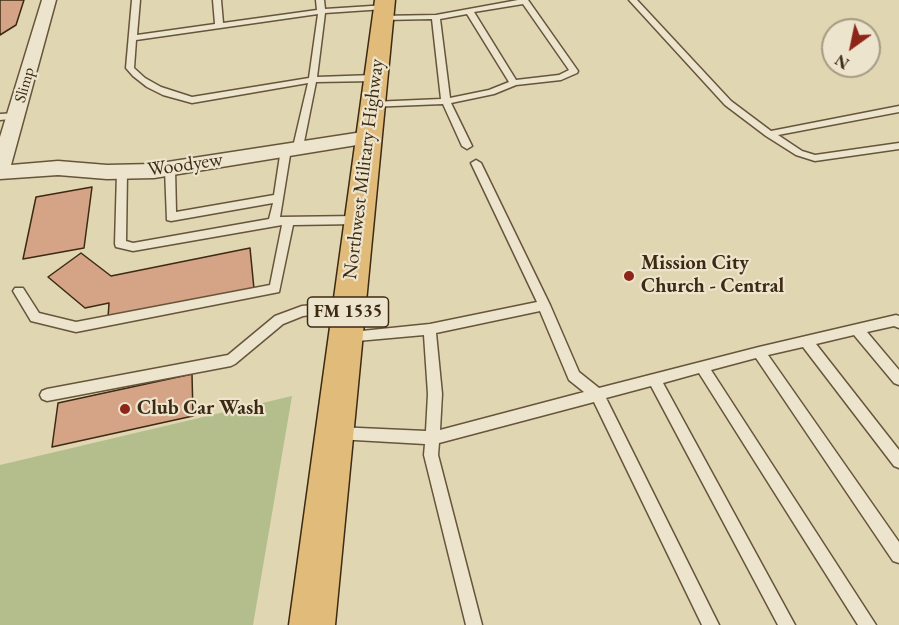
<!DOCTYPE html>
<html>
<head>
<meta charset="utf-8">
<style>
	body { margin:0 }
	#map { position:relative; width:899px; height:625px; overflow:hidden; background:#e1d6b2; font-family:"EB Garamond",serif }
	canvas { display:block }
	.north { position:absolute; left:821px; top:18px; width:60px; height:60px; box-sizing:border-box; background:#ece4cd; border:2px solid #a69a83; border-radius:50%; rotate:213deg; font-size:16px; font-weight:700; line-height:24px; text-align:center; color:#3d2a13 }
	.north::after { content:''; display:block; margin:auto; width:21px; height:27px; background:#8f2418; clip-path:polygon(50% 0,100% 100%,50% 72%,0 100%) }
</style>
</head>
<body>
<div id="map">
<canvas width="899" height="625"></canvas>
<div class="north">N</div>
</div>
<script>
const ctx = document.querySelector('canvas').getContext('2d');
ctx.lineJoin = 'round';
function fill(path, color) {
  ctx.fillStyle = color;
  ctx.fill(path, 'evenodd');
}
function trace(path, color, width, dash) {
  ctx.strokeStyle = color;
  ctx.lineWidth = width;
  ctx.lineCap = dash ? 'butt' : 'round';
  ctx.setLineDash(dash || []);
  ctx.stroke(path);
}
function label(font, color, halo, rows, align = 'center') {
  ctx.font = font + ' "EB Garamond",serif';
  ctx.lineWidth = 4.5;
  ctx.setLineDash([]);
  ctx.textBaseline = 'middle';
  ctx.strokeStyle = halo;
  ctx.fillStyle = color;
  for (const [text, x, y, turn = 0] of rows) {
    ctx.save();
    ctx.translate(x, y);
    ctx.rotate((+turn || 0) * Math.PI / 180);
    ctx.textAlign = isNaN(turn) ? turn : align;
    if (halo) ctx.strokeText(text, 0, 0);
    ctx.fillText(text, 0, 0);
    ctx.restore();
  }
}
fill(new Path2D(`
	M292 396 253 625H0V465Z`), '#b3be8c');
const building = new Path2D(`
	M0 0H24L16 25 0 35Z
	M92 187 84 248 23 259 36 197Z
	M250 248 254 289 108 318 109 303 85 308 48 277 81 253 111 276Z
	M192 374 193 416 52 447 58 403Z`);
fill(building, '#d5a386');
trace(building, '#3d2a13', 1.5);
const service = new Path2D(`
	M132 0H140L137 35 215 24 213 0H221L223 23 317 10 316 0H324L325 9 387 5V9H384L325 13 317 77 374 75 378 78 374 81 316 82 303 147 301 149H295L293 147 308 83 192 103 163 95 147 87 133 76 126 68ZM318 14 309 78 192 97 161 87 145 78 134 68 136 40Z
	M518 0H528L578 71 577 73 561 80 516 85 494 94 451 103 472 146 467 149 462 146 443 104 369 107 368 105 372 102 441 99 432 19 383 20H380V16L436 15ZM523 4 569 70 559 75 516 80 474 12ZM467 14 509 82 489 90 450 98 440 19Z
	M629 0H637L731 101 771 131 899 106V112L778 135 802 151 815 155 899 143V149L815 161 796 155 766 136 725 105Z
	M16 113 21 116 19 118 0 120V114Z
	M286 146 291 149 280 217 358 216 363 220 358 224 293 225 279 292 76 332 31 321 13 291 15 288H23L39 313 76 322 270 285 282 225 133 251 116 247 115 244 117 172 122 169 127 172 126 241 133 243 269 219 273 203 171 221 167 220 165 169 170 166 175 169 176 212 274 195 281 149Z
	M476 160 481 163 550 305 579 372 599 388 759 347 896 315 899 316V328L894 326 867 332 899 370V385L894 383 854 335 816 344 899 450V468L894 466 803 347 768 355 899 542V563L893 561 756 358 711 370 876 625H858L699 373 663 383 795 625H778L651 386 606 398 719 625H702L594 402 439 443 438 455 482 625H466L424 455 425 444 337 439 332 438 330 433 332 428 337 427 426 431 428 394 424 335 346 342 342 341 340 337 342 333 430 324 537 302 471 163ZM540 311 569 380 584 392 440 430 442 394 436 333Z
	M347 302 351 304 353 307 351 310 303 316 283 324 235 364 231 366 47 401 42 399 40 395 42 391 47 389 228 355 275 316 302 306Z`);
const minor = new Path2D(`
	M42 0H56L11 165 58 161 107 165 154 164 369 131 376 133 378 137 376 141 369 143 154 178 107 179 58 175 0 179V137Z`);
const primary = new Path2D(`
	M375 0H395L335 625H289Z`);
trace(service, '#66553b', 3);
trace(minor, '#66553b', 3);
trace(primary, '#3d2a13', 3);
fill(service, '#ece4cd');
fill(minor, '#ece4cd');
fill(primary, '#e0bb79');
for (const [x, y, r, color] of [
	[629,276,6,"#8f2418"],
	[125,409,6,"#8f2418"]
]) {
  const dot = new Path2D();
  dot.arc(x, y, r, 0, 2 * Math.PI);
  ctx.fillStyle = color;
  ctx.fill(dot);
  trace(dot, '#ece4cd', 2);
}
label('16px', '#3d2a13', '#ece4cd', [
	["Slimp",25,85,-74]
]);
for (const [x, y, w] of [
	[348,312,81]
]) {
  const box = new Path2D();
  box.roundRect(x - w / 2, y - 15, w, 30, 4.5);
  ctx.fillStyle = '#ece4cd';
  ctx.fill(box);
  trace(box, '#3d2a13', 1.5);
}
label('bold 18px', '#3d2a13', null, [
	["FM 1535",348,312]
]);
label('20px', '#3d2a13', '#ece4cd', [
	["Woodyew",185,165,-8],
	["Northwest Military Highway",364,169,-83]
]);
label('bold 20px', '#3d2a13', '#ece4cd', [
	["Mission City",641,264],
	["Church - Central",641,287],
	["Club Car Wash",137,409]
], 'left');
</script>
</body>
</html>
